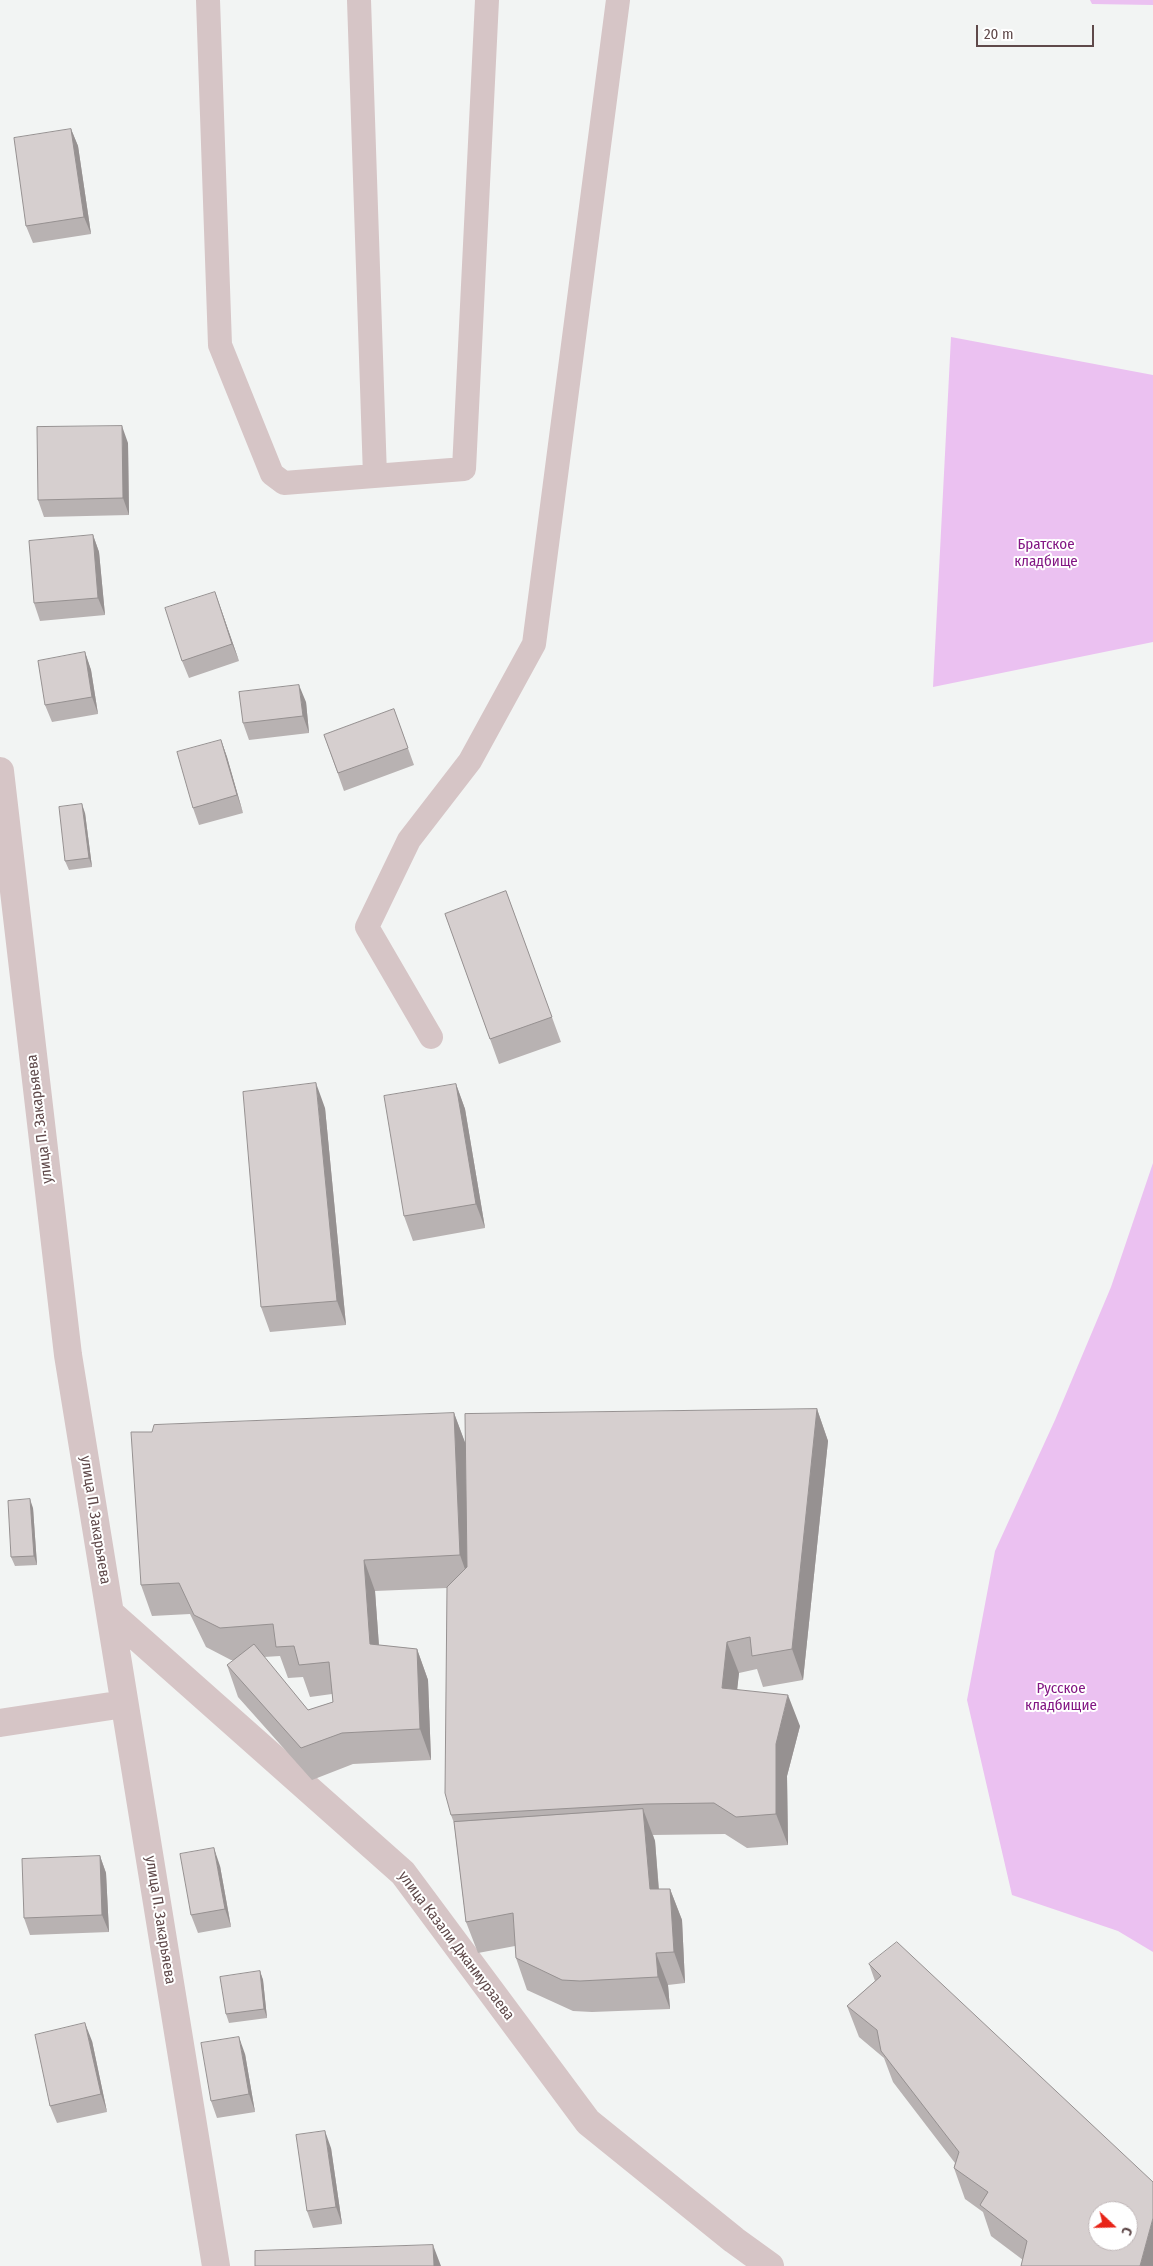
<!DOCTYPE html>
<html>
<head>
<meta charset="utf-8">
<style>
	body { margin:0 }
	#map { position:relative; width:1153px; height:2266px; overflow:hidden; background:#f2f4f3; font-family:"Fira Sans Condensed",sans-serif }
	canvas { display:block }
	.north { position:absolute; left:1088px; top:2201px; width:50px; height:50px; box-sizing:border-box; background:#fff; border:1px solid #bfb6b7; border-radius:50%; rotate:111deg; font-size:14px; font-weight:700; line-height:20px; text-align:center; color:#5f494a }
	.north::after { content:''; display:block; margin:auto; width:18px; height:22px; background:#e82418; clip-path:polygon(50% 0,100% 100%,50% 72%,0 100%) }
	.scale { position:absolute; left:976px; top:25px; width:118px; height:22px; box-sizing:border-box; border:2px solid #5f494a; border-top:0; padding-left:6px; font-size:15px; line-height:18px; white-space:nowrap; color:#5f494a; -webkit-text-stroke:4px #fff; paint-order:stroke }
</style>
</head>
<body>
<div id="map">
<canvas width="1153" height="2266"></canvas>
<div class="north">С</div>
<div class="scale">20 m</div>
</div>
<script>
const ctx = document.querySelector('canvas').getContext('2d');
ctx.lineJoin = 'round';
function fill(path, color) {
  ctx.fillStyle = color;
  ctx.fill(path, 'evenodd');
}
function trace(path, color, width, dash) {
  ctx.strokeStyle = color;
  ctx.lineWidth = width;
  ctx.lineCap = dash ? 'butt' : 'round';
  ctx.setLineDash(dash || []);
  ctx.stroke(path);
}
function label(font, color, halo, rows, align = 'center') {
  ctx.font = font + ' "Fira Sans Condensed",sans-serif';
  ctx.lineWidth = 4;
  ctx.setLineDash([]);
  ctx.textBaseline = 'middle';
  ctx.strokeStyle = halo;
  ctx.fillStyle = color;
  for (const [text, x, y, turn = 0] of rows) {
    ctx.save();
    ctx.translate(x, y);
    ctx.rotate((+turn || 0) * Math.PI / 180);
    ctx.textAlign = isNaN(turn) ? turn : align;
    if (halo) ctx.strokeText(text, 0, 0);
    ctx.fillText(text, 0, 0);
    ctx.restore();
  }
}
fill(new Path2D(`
	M1090 0H1153V5L1092 4Z
	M951 337 1153 375V642L933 687Z
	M1153 1163V1952L1118 1931 1012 1895 967 1700 995 1551 1055 1420 1111 1287Z`), '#ebc1f1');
trace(new Path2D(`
	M208 0 220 345 272 474 284 483 464 469 487 0
	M359 0 375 476
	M431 1037 367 927 409 840 470 761 534 644 618 0`), '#d6c5c6', 24);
trace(new Path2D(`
	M0 771 68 1355 216 2266
	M110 1613 403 1873 588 2122 734 2240 770 2266
	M0 1723 124 1704`), '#d6c5c6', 28);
fill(new Path2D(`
	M71 129 78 146 91 234 33 243 26 226Z
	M128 443 129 515 44 517 38 500Z
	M93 535 99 552 105 615 40 621 34 603Z
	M215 592 239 661 189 678 182 661Z
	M85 652 91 670 98 714 52 722 45 705Z
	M306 702 309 733 249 740 243 723Z
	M394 709 414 765 344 791 324 735Z
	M221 740 227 757 243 813 199 825 193 808Z
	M85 813 92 867 69 870 65 861Z
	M506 891 561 1042 499 1064 445 914Z
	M456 1084 465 1109 485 1228 413 1241 404 1216Z
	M325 1108 346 1325 270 1332 261 1307Z
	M817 1409 828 1441 803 1680 763 1687 757 1669 739 1673 737 1689 800 1726 787 1776 788 1845 747 1848 725 1834 653 1835 655 1841 659 1889H670L682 1920 685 1983 668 1985 670 2009 592 2012 573 2011 527 1990 516 1958 515 1946 478 1953 466 1922 454 1823 451 1815 447 1588 375 1591 379 1645 417 1649 428 1680 431 1760 353 1764 312 1780 238 1697 227 1665 234 1660H231L206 1647 190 1614 152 1616 141 1585 454 1413 465 1443ZM280 1656 288 1678 303 1677 310 1697 332 1694 333 1702 308 1710 264 1657Z
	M33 1508 37 1565 15 1566 11 1557Z
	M100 1856 106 1873 109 1932 30 1935 24 1918Z
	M220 1866 231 1927 198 1933 191 1915Z
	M869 1964 1153 2182 1023 2260 991 2236 983 2212 965 2199 954 2168 955 2163 893 2082 884 2058 859 2037 847 2006 875 1981Z
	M260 1971 263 1980 267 2018 229 2023 226 2014Z
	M92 2041 107 2112 57 2123 50 2106Z
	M245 2054 255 2112 217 2118 211 2101Z
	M331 2148 342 2224 313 2228 307 2211Z`), '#b8b2b2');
fill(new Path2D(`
	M71 129 78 146 91 234 84 217Z
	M122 426 128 443 129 515 123 498Z
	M93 535 99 552 105 615 98 598Z
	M215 592 221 609 239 661 232 644Z
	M85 652 91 670 98 714 92 697Z
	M299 685 306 702 309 733 303 716Z
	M221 740 227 757 243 813 237 795Z
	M82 804 85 813 92 867 89 858Z
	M316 1083 325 1108 346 1325 337 1301Z
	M456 1084 465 1109 485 1228 476 1204Z
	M817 1409 828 1441 803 1680 792 1649Z
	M454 1413 466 1445 471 1586 460 1555Z
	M30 1499 33 1508 37 1565 34 1556Z
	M364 1560 375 1591 381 1675 370 1644Z
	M727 1642 739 1673 734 1719 722 1688Z
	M417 1649 428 1680 431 1760 420 1729Z
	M788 1695 800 1726 787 1776 788 1845 776 1814V1744Z
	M643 1809 655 1841 661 1920 650 1889Z
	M214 1848 220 1866 231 1927 225 1909Z
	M100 1856 106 1873 109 1932 102 1915Z
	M670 1889 682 1920 685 1983 674 1952Z
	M656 1953 668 1985 670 2009 658 1977Z
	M260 1971 263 1980 267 2018 264 2009Z
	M85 2023 92 2041 107 2112 101 2094Z
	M239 2037 245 2054 255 2112 249 2094Z
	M325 2131 331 2148 342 2224 336 2207Z
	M1153 2218V2266H1140Z
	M433 2245 441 2266H434Z`), '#969191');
const building = new Path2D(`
	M71 129 84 217 26 226 14 138Z
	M122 426 123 498 38 500 37 427Z
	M93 535 98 598 34 603 29 541Z
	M215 592 232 644 182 661 165 608Z
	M85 652 92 697 45 705 38 661Z
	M299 685 303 716 243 723 239 692Z
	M394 709 408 748 338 773 324 735Z
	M221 740 237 795 193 808 177 752Z
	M82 804 89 858 65 861 59 807Z
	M506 891 552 1017 490 1039 445 914Z
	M316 1083 337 1301 261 1307 243 1092Z
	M456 1084 476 1204 404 1216 384 1096Z
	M817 1409 792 1649 752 1656 750 1637 727 1642 722 1688 788 1695 776 1744V1814L736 1817 714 1803 647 1804 451 1815 445 1793 447 1587 467 1567 465 1414Z
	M454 1413 460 1555 364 1560 370 1644 417 1649 420 1729 342 1733 301 1748 227 1665 254 1644 308 1710 333 1702 329 1662 299 1665 294 1646 276 1647 273 1624 220 1628 194 1615 179 1583 141 1585 131 1432H152L154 1425Z
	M30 1499 34 1556 11 1557 8 1501Z
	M643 1809 650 1889H670L674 1952 656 1953 658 1977 580 1981 562 1980 516 1958 513 1913 466 1922 454 1822Z
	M214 1848 225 1909 191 1915 180 1854Z
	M100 1856 102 1915 24 1918 22 1859Z
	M897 1942 1153 2182V2218L1140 2266H1021L1027 2241 980 2205 988 2192 954 2168 959 2152 881 2051 877 2030 847 2006 881 1976 869 1964ZM1098 2211H1128V2241H1098Z
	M260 1971 264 2009 226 2014 220 1977Z
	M85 2023 101 2094 50 2106 35 2035Z
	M239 2037 249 2094 211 2101 201 2043Z
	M325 2131 336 2207 307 2211 296 2135Z
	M433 2245 434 2266H255V2251Z`);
fill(building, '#d6cfcf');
trace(building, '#969191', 1);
label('15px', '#831784', '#fff', [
	["Братское",1046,545],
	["кладбище",1046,562],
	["Русское",1061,1689],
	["кладбищие",1061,1706]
]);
label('15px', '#5f494a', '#fff', [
	["улица П. Закарьяева",40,1119,-97],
	["улица П. Закарьяева",95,1520,81],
	["улица П. Закарьяева",160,1920,81],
	["улица Казали Джанмурзаева",456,1946,53]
]);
</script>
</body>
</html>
